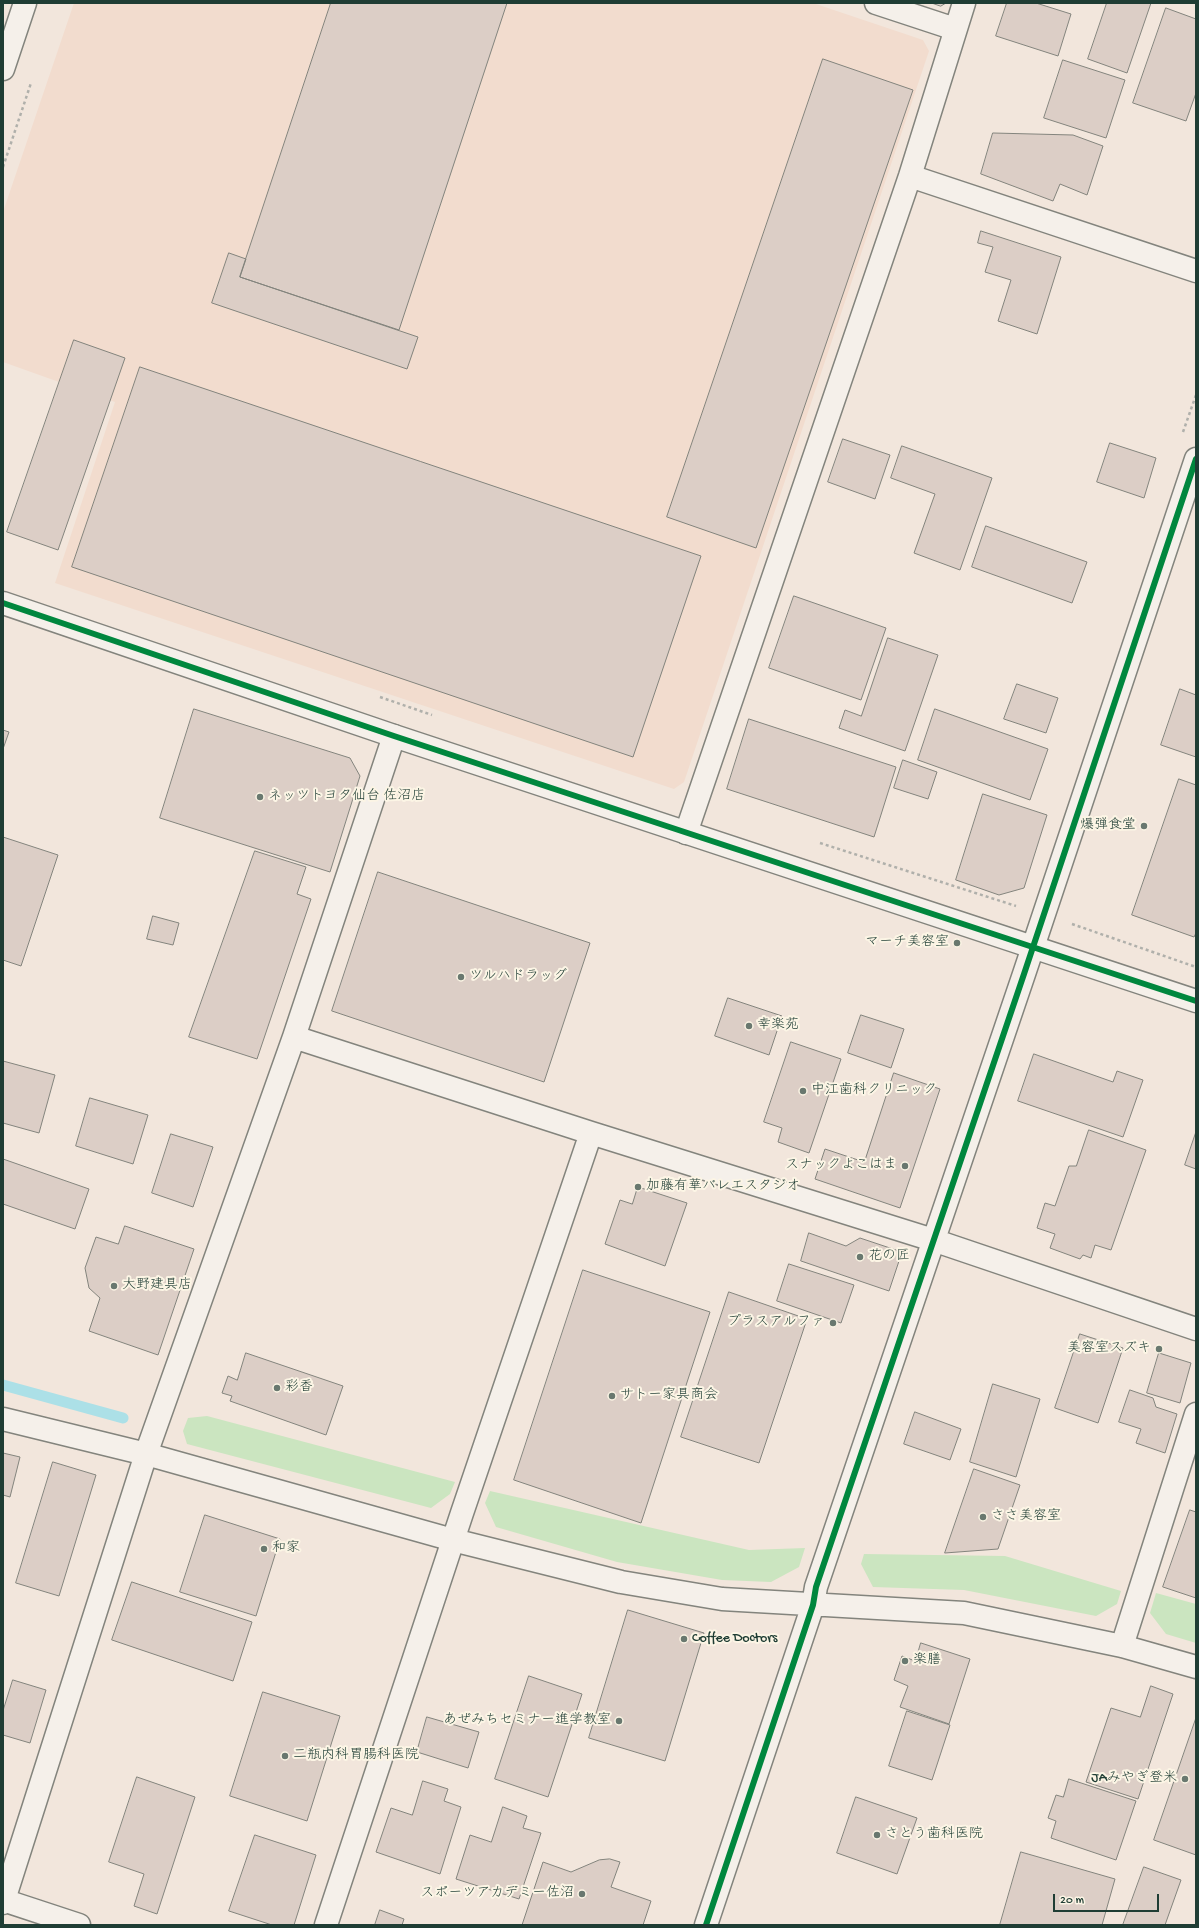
<!DOCTYPE html>
<html>
<head>
<meta charset="utf-8">
<style>
	body { margin:0 }
	#map { position:relative; width:1199px; height:1928px; overflow:hidden; background:#f2e6dc; font-family:"Gochi Hand",sans-serif }
	canvas { display:block }
	.frame { position:absolute; inset:0; border:4px solid #1f3d34; pointer-events:none }
	.scale { position:absolute; left:1053px; top:1894px; width:106px; height:18px; box-sizing:border-box; border:2px solid #1f3d34; border-top:0; padding-left:5px; font-size:12px; line-height:14px; white-space:nowrap; color:#1f3d34; -webkit-text-stroke:3px #fcf5e5; paint-order:stroke }
</style>
</head>
<body>
<div id="map">
<canvas width="1199" height="1928"></canvas>
<div class="frame"></div>
<div class="scale">20 m</div>
</div>
<script>
const ctx = document.querySelector('canvas').getContext('2d');
ctx.lineJoin = 'round';
function fill(path, color) {
  ctx.fillStyle = color;
  ctx.fill(path, 'evenodd');
}
function trace(path, color, width, dash) {
  ctx.strokeStyle = color;
  ctx.lineWidth = width;
  ctx.lineCap = dash ? 'butt' : 'round';
  ctx.setLineDash(dash || []);
  ctx.stroke(path);
}
function label(font, color, halo, rows, align = 'center') {
  ctx.font = font + ' "Gochi Hand","Klee One",sans-serif';
  ctx.lineWidth = 4;
  ctx.setLineDash([]);
  ctx.textBaseline = 'middle';
  ctx.strokeStyle = halo;
  ctx.fillStyle = color;
  for (const [text, x, y, turn = 0] of rows) {
    ctx.save();
    ctx.translate(x, y);
    ctx.rotate((+turn || 0) * Math.PI / 180);
    ctx.textAlign = isNaN(turn) ? turn : align;
    if (halo) ctx.strokeText(text, 0, 0);
    ctx.fillText(text, 0, 0);
    ctx.restore();
  }
}
fill(new Path2D(`
	M74 3H813L923 40 929 51 684 782 674 789 55 583 115 402 3 362V212Z`), '#f2dcce');
fill(new Path2D(`
	M207 1416 455 1482 450 1494 431 1508 187 1444 183 1431 188 1418Z
	M490 1491 749 1550 805 1548 799 1567 771 1582 722 1580 617 1562 496 1527 485 1503Z
	M864 1554 1005 1556 1121 1591 1117 1604 1096 1616 964 1590 873 1587 861 1564Z
	M1156 1593 1196 1604V1643L1166 1634 1150 1613Z`), '#cbe5c0');
trace(new Path2D(`
	M3 1385 123 1418`), '#ace0e7', 11);
const building = new Path2D(`
	M331 3H507L399 330 240 277Z
	M932 3H946L941 6Z
	M1007 3H1036L1071 14 1058 56 996 36Z
	M1107 3H1151L1127 73 1088 59Z
	M1166 8 1196 19V93L1186 121 1133 103Z
	M823 59 913 90 756 548 667 517Z
	M1063 60 1125 80 1106 138 1044 118Z
	M993 133 1073 135 1103 146 1087 195 1060 184 1053 201 981 174Z
	M981 231 1061 257 1037 334 998 321 1011 280 985 272 993 247 978 243Z
	M229 253 246 259 240 277 418 337 407 369 212 303Z
	M74 340 125 358 58 550 7 532Z
	M140 367 701 556 633 757 72 567Z
	M843 439 890 455 875 499 828 482Z
	M1110 443 1156 458 1144 498 1097 482Z
	M902 446 992 478 960 570 914 553 935 494 891 478Z
	M986 526 1087 562 1072 603 972 567Z
	M794 596 886 628 861 700 769 668Z
	M888 638 938 655 905 751 839 728 845 710 861 716Z
	M1017 684 1058 698 1046 733 1004 719Z
	M1180 689 1196 695V757L1161 745Z
	M194 709 350 758 360 776 330 872 160 818Z
	M935 709 1048 749 1030 800 918 760Z
	M749 719 896 767 874 837 727 789Z
	M3 730 9 732 3 749Z
	M903 760 937 772 928 799 894 788Z
	M1179 779 1196 785V933L1194 937 1132 915Z
	M983 794 1047 815 1024 888 999 895 956 880Z
	M3 837 58 855 21 966 3 960Z
	M255 851 306 867 297 894 311 899 257 1059 189 1037Z
	M378 872 590 943 544 1082 332 1011Z
	M153 916 179 923 173 945 147 939Z
	M728 998 782 1016 769 1055 715 1036Z
	M861 1015 904 1029 891 1068 848 1053Z
	M791 1042 841 1059 809 1153 778 1142 782 1128 764 1122Z
	M1034 1054 1113 1082 1117 1071 1143 1080 1123 1137 1018 1101Z
	M3 1061 55 1075 39 1133 3 1123Z
	M894 1073 940 1089 900 1208 815 1179 825 1149 864 1162Z
	M90 1098 148 1115 133 1164 76 1146Z
	M1089 1130 1146 1150 1111 1250 1095 1245 1091 1258 1083 1255 1080 1259 1050 1248 1055 1234 1037 1228 1045 1203 1055 1206 1069 1166H1076Z
	M1196 1132V1169L1185 1165Z
	M171 1134 213 1147 193 1207 152 1193Z
	M3 1159 89 1189 75 1229 3 1204Z
	M638 1187 687 1203 665 1266 605 1244 620 1200 632 1204Z
	M125 1226 194 1249 158 1355 89 1331 100 1298 89 1288 85 1268 96 1237 118 1244Z
	M809 1233 846 1246 860 1238 902 1252 889 1291 801 1261Z
	M789 1264 854 1285 841 1323 777 1301Z
	M583 1270 710 1312 641 1523 514 1480Z
	M729 1292 807 1319 759 1463 681 1437Z
	M1080 1334 1123 1348 1098 1423 1055 1408Z
	M246 1353 343 1386 326 1435 230 1401 232 1396 222 1393 228 1376 237 1380Z
	M1159 1353 1191 1363 1180 1403 1147 1393Z
	M993 1384 1040 1399 1016 1477 970 1462Z
	M1130 1390 1153 1398 1156 1407 1177 1414 1165 1453 1136 1443 1141 1429 1119 1422Z
	M915 1412 961 1429 950 1460 904 1444Z
	M3 1453 20 1457 10 1497 3 1495Z
	M53 1462 96 1475 59 1596 16 1583Z
	M974 1469 1020 1485 998 1549 945 1553Z
	M1190 1510 1196 1512V1598L1163 1587Z
	M205 1515 280 1539 256 1616 180 1592Z
	M132 1582 252 1622 233 1681 112 1640Z
	M628 1610 704 1633 665 1761 589 1738Z
	M921 1643 970 1659 949 1724 900 1707 908 1686 894 1680 902 1656 915 1661Z
	M529 1676 582 1694 548 1797 495 1779Z
	M13 1680 46 1690 30 1743 3 1735V1711Z
	M1151 1686 1173 1694 1138 1799 1086 1782 1111 1708 1140 1717Z
	M263 1692 340 1716 307 1821 230 1796Z
	M907 1711 950 1725 932 1780 889 1766Z
	M427 1717 479 1732 468 1768 417 1752Z
	M1196 1718V1855L1154 1840Z
	M137 1777 195 1797 157 1914 134 1906 144 1874 109 1862Z
	M1069 1779 1136 1801 1116 1860 1051 1838 1056 1821 1048 1818 1056 1795 1063 1797Z
	M423 1781 448 1789 444 1801 461 1807 440 1874 376 1852 391 1808 412 1815Z
	M856 1797 917 1818 897 1874 837 1853Z
	M503 1807 527 1816 523 1828 541 1833 519 1899 456 1879 470 1835 491 1842Z
	M255 1835 316 1855 294 1925H272L229 1911Z
	M1021 1852 1115 1879 1102 1925H1000Z
	M610 1859 620 1862 611 1887 651 1901 643 1925H522L543 1862 571 1872 599 1860Z
	M1144 1867 1181 1880 1165 1925H1123Z
	M380 1910 404 1919 402 1925H375Z`);
fill(building, '#dccec6');
trace(building, '#83847d', 1);
const street = new Path2D(`
	M876 3 955 29
	M910 176 1196 271
	M686 833 910 176 964 3
	M294 1037 591 1133 933 1240 1196 1329
	M3 1419 146 1454 453 1540 621 1582 722 1599 964 1613 1122 1646 1196 1667
	M1122 1646 1196 1414
	M3 1900 79 1925
	M3 1903 146 1454 294 1037 394 736
	M326 1925 462 1513 591 1133
	M706 1925 813 1605 816 1587 1024 974 1196 459`);
const secondary = new Path2D(`
	M3 603 394 736 1196 1001`);
const primary = new Path2D(`
	M3 69 25 3`);
trace(street, '#83847d', 25);
trace(secondary, '#83847d', 25);
trace(primary, '#83847d', 25);
trace(new Path2D(`
	M3 167 31 83
	M1183 432 1196 395
	M380 697 432 715
	M820 843 1016 906
	M1072 924 1196 967`), '#b0b0ab', 2.5, [3, 3]);
trace(street, '#f5f0ea', 22);
trace(secondary, '#f5f0ea', 22);
trace(primary, '#f5f0ea', 22);
trace(new Path2D(`
	M3 603 394 736 1196 1001
	M706 1925 813 1605 816 1587 1024 974 1196 459`), '#00873e', 6);
for (const [x, y, r, color] of [
	[260,797,4,"#69786f"],
	[1144,826,4,"#69786f"],
	[957,943,4,"#69786f"],
	[461,977,4,"#69786f"],
	[749,1026,4,"#69786f"],
	[803,1091,4,"#69786f"],
	[905,1166,4,"#69786f"],
	[638,1187,4,"#69786f"],
	[860,1257,4,"#69786f"],
	[114,1286,4,"#69786f"],
	[833,1323,4,"#69786f"],
	[1159,1349,4,"#69786f"],
	[277,1388,4,"#69786f"],
	[612,1396,4,"#69786f"],
	[983,1517,4,"#69786f"],
	[264,1549,4,"#69786f"],
	[684,1639,4,"#69786f"],
	[905,1661,4,"#69786f"],
	[619,1721,4,"#69786f"],
	[285,1756,4,"#69786f"],
	[1185,1779,4,"#69786f"],
	[877,1835,4,"#69786f"],
	[582,1894,4,"#69786f"]
]) {
  const dot = new Path2D();
  dot.arc(x, y, r, 0, 2 * Math.PI);
  ctx.fillStyle = color;
  ctx.fill(dot);
  trace(dot, '#fcf5e5', 1.5);
}
label('14px', '#1f3d34', '#fcf5e5', [
	["ネッツトヨタ仙台 佐沼店",268,797],
	["爆弾食堂",1136,826,"right"],
	["マーチ美容室",949,943,"right"],
	["ツルハドラッグ",469,977],
	["幸楽苑",757,1026],
	["中江歯科クリニック",811,1091],
	["スナックよこはま",897,1166,"right"],
	["加藤有華バレエスタジオ",646,1187],
	["花の匠",868,1257],
	["大野建具店",122,1286],
	["プラスアルファ",825,1323,"right"],
	["美容室スズキ",1151,1349,"right"],
	["彩香",285,1388],
	["サトー家具商会",620,1396],
	["ささ美容室",991,1517],
	["和家",272,1549],
	["Coffee Doctors",692,1639],
	["楽膳",913,1661],
	["あぜみちセミナー進学教室",611,1721,"right"],
	["二瓶内科胃腸科医院",293,1756],
	["JAみやぎ登米",1177,1779,"right"],
	["さとう歯科医院",885,1835],
	["スポーツアカデミー佐沼",574,1894,"right"]
], 'left');
</script>
</body>
</html>
